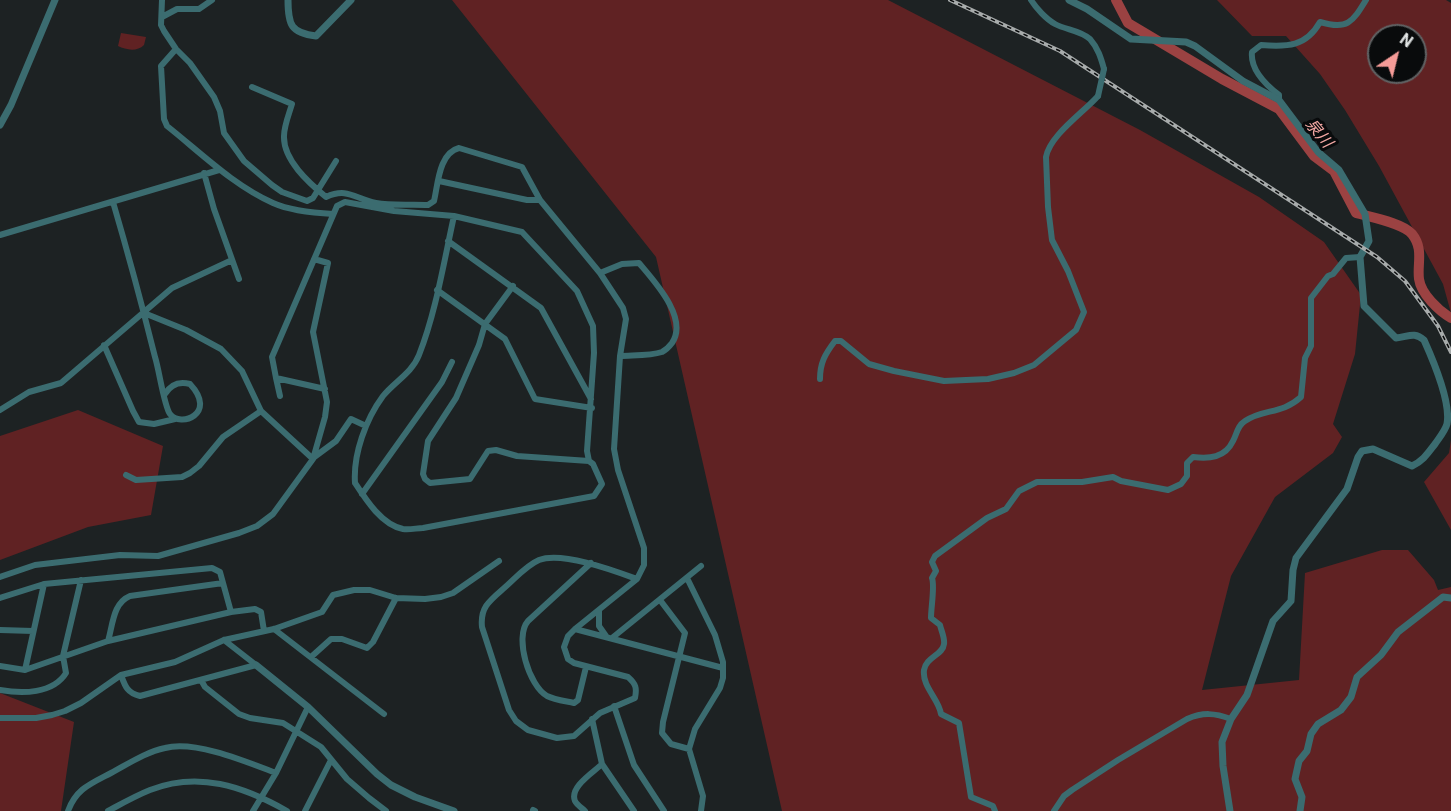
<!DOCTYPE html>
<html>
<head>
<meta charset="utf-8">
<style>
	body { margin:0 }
	#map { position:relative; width:1451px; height:811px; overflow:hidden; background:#1d2223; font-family:Roboto,sans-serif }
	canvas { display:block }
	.north { position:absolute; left:1367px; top:24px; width:60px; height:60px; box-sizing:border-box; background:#090b0c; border:2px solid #606364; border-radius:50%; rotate:35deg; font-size:16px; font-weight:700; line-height:24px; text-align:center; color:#e3e7e7 }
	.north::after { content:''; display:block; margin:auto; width:21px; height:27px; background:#f59b97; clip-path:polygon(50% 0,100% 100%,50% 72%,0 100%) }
</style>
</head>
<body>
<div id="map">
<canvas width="1451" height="811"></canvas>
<div class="north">N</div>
</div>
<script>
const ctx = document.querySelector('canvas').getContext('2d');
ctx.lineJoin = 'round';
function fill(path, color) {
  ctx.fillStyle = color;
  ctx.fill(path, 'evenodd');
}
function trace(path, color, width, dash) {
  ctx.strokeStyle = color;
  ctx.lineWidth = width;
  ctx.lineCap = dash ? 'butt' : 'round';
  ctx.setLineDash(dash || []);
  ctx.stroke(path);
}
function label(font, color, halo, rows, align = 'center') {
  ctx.font = font + ' Roboto,"Noto Sans JP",sans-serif';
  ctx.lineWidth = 6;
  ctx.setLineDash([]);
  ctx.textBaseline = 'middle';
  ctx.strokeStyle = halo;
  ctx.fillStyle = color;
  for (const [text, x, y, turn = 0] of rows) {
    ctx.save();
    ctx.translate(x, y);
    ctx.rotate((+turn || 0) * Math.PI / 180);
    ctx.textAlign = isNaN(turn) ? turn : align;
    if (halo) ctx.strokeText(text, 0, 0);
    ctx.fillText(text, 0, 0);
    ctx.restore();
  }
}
fill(new Path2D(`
	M452 0H888L1140 130 1259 197 1324 242 1361 295 1355 354 1333 424 1342 437 1333 453 1275 497 1231 576 1202 690 1299 680 1305 573 1382 550H1408L1434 580 1438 590 1451 587V811H782L656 257Z
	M1217 0H1446L1451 3V313L1443 284 1379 166 1345 110 1320 74 1286 36H1252ZM1379 36H1415V72H1379Z
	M121 33 146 37 144 45C137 52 126 50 118 46Z
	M78 410 163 446 151 515 88 527 0 560V436Z
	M1451 440V530L1424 482 1449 453Z
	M0 693 74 722 61 811H0Z`), '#602223');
trace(new Path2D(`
	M1116 0 1128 23 1222 79 1279 109 1314 156 1334 171 1356 213C1370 217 1403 223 1412 234 1424 249 1417 263 1419 279 1421 294 1439 311 1451 318`), '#9b4242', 10);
trace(new Path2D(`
	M162 0 161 25 164 31 176 49 190 63 214 97 220 111 224 133 244 161 272 185 282 192 307 201 313 198 336 161
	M1031 0C1036 8 1046 19 1055 24 1066 30 1080 30 1090 39 1098 48 1101 58 1104 69
	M162 17 177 9H199L212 0
	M176 49 161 66 164 119 167 126C201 153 233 185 273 203 291 211 314 213 333 214
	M252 87 292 104C289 114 284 126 284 136 283 160 309 183 326 197 348 187 355 199 376 203 392 206 412 204 428 205L434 201C438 184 439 153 459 148L522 167 540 200 600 273 623 308 626 319 620 356 614 449 618 470 644 548V565L637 579 575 629 568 636 564 647 568 659 574 663 628 677C636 684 637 688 635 698L600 713 574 736 557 738 528 730 516 721 509 710 482 627C480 608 489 601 503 589 514 580 525 566 539 560 562 551 615 571 637 579
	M1279 100V95C1266 85 1250 70 1252 52L1261 45C1287 47 1306 47 1320 22 1347 30 1352 23 1366 0
	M204 173 214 209 239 279
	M439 181 527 200H540
	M113 202C128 253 142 305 155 357 159 369 164 406 170 414 180 428 218 414 190 384 179 381 171 384 165 394
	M0 235 219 170
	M448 241 541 308 591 399
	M600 273 622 264 639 263C654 281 689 318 672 343 669 347 666 350 662 352 650 356 633 355 620 356
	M513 286 485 324 479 345 456 398 428 441 423 474 425 479 430 483 470 479 488 451 496 450 517 456 589 461
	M437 290 505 339 535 399 592 408
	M144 313 186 330 221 349 242 371 261 411 313 459
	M104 345 133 411 139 422 154 424 175 419
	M276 378 272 357 337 206 345 202 394 211 454 216 522 232 577 291 593 326 594 353 587 451 589 461 593 464 602 484 594 496 423 528C417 528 410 530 403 529 382 525 366 500 355 483 353 454 366 419 383 396 394 382 412 373 419 355 436 312 444 261 454 216
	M820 379C820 363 825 354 835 341H841L869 364 894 371 944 381 988 379 1014 373 1034 365 1076 330 1084 312 1068 271 1052 240 1048 207 1046 157C1050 135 1083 113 1098 96
	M280 396 276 378 325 389
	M0 410 29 392 61 383 172 288 232 260
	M313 458 336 441 351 419 366 426
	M126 475 136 480 182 477 190 473 199 466 223 437 261 411
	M362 494 442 382 452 362
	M0 577 35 565 120 555 158 556 239 533 257 526 273 514 313 459 325 417 327 402 313 332 328 263 314 259
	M687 578 715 635 723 662V678L720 688 695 729 689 749 703 796 701 811
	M0 598 44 584 212 568 220 572 231 612
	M660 600 685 633 663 722 662 733 671 744 689 749
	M599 611V626L606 636
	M274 629 384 714
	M575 629 723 668
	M0 630 33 631
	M612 638 701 566
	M224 640 256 665
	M108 641C113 624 113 603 130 596L223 583
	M311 657 331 639H342L367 648 373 642 396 598
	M0 666 25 670 108 641 231 612 255 609 261 612 264 631
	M586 667 578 700 574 703C565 701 555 700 547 696 529 686 514 637 528 621L591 563
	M25 670 44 584
	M121 675C125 686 127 693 140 696L256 665
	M201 680 205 687 239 714 250 718 283 723 321 747 347 779 369 798 386 811
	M0 690C22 694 53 694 66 673L63 656 81 580
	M614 706 634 765 664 811
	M0 718H36L52 715 65 711 81 703 121 675 175 662 224 640 274 629 322 612 333 595 354 590H370L396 598 425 599 441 597 453 593 499 561
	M592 719 602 764 634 811
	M533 810 535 811
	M68 811C76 789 90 784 111 773 128 764 146 752 165 748 195 740 247 762 276 773
	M108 811C121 804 135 796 150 790 198 771 243 786 287 811
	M253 811 276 773 308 707
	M305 811 331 760
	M585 811C582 808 577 805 575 801 569 787 594 772 602 764
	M995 811 993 806 971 797 959 723 941 714C939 699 922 687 924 670 926 657 943 655 944 644 945 638 941 630 940 625L931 618C931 607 935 586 932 578L936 571 932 562 935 556 987 518 1006 509 1019 491 1037 482H1082L1113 477 1121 481 1168 490 1181 484 1187 476V463L1193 457C1209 459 1225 458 1233 441 1237 434 1237 426 1245 421 1264 408 1281 415 1301 397L1305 358 1311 346V298L1328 276 1333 274 1346 258 1360 257
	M1054 811 1064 796 1072 790 1118 760 1187 719C1203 712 1215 713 1231 719`), '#3b6c70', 6);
trace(new Path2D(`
	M288 0C288 25 291 33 316 36L351 0
	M1069 0 1087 9 1131 39 1186 42 1195 46 1243 81 1279 100 1318 152 1339 170 1365 214 1369 241 1360 257 1364 306 1396 338C1408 337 1414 331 1424 340 1433 360 1451 403 1447 424 1445 431 1439 438 1435 444 1428 453 1423 461 1412 466L1373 449 1362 451 1358 457 1347 489 1296 558 1293 570 1291 601 1273 621 1247 695 1231 719 1222 742 1223 766 1230 811
	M0 125 11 105 55 0
	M256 665 308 707 377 774 391 785 415 797 454 811
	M1300 811 1302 797 1295 779 1299 761 1307 751 1311 734 1318 724 1341 710 1351 697 1357 677 1381 655 1398 632 1443 597 1451 598`), '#3b6c70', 7);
const rail = new Path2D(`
	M950 0 1060 51 1377 257 1405 281 1438 326 1451 352`);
trace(rail, '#a7abab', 4);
trace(rail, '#090b0c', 1.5, [4.5]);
trace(new Path2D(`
	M1098 96 1104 69`), '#3b6c70', 6);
label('italic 16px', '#f3a8a4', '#090b0c', [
	["泉川",1318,134,50]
]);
</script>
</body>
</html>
